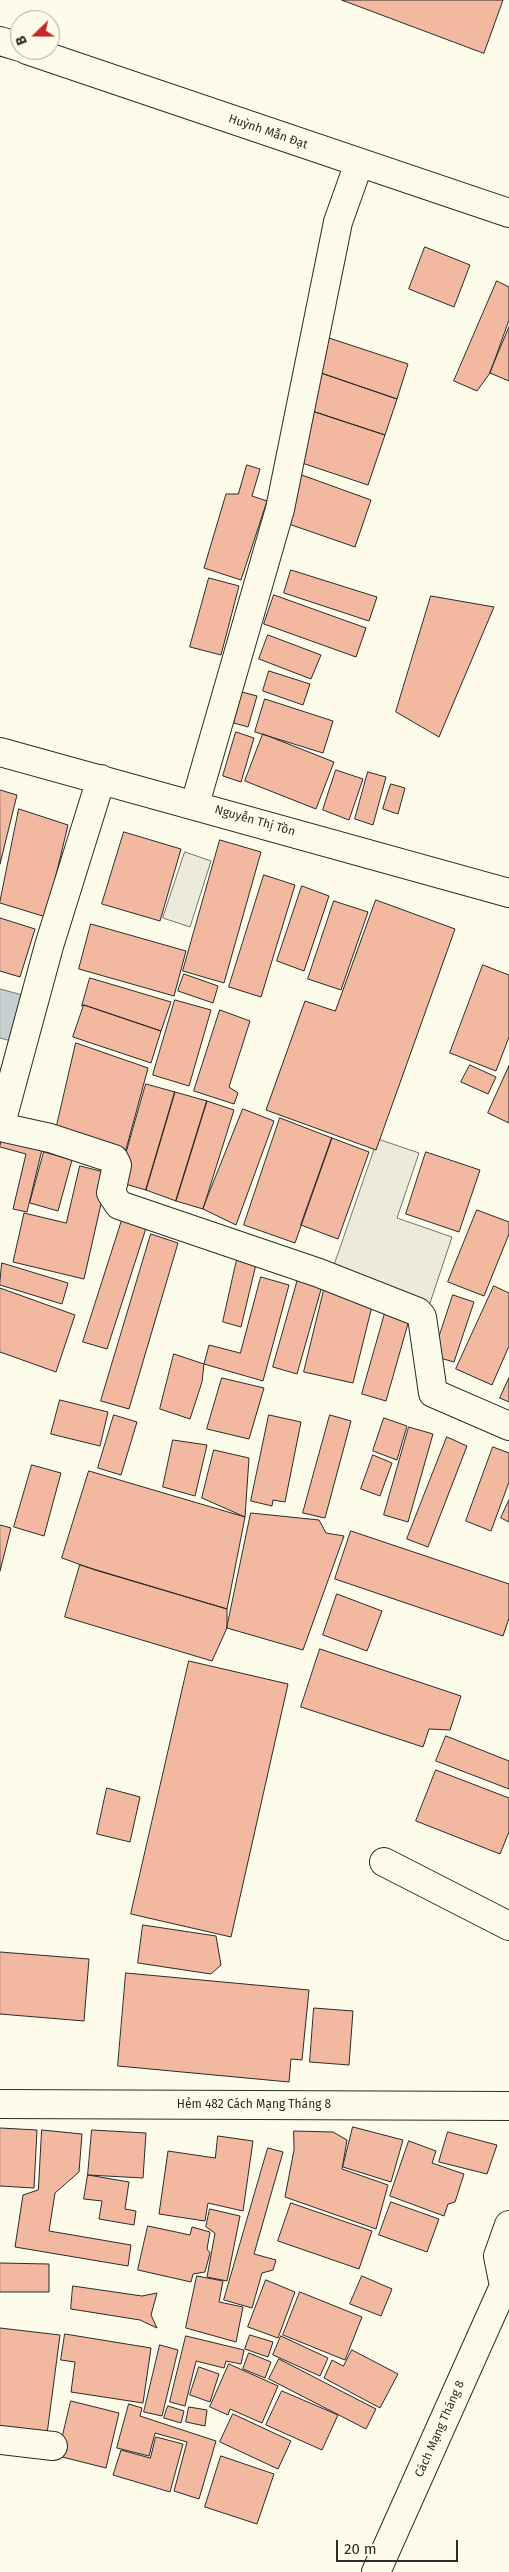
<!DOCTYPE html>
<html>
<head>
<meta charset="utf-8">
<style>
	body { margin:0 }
	#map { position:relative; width:509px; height:2572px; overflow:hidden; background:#fdfbea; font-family:"Fira Sans",sans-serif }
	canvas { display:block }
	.north { position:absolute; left:10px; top:10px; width:50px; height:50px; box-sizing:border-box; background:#fdfbea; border:1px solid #a9a89e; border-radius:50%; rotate:248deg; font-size:14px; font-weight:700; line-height:20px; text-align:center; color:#2b2b2b }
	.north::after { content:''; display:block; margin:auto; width:18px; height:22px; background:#c62828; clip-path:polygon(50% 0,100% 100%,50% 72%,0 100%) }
	.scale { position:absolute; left:336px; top:2540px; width:122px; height:22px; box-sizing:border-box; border:2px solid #2b2b2b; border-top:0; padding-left:6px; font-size:15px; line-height:18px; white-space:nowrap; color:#2b2b2b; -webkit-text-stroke:4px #fdfbea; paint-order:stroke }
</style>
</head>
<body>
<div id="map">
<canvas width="509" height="2572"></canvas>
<div class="north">B</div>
<div class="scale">20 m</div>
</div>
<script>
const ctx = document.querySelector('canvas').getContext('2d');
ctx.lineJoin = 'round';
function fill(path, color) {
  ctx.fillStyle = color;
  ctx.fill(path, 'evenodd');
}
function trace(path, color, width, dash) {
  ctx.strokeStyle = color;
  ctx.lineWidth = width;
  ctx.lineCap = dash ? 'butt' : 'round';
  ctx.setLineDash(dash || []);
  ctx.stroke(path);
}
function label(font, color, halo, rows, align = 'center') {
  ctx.font = font + ' "Fira Sans",sans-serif';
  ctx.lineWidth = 4;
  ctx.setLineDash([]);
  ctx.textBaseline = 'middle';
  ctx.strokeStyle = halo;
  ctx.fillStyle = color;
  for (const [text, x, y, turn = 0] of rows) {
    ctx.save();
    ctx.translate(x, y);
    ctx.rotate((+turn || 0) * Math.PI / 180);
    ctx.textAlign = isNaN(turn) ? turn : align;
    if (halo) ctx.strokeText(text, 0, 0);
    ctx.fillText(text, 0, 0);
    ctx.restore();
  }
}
const parking = new Path2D(`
	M185 852 211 861 190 927 163 918Z
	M378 1139 419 1153 397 1218 452 1237 429 1306 332 1272Z`);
fill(parking, '#eceadb');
trace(parking, '#74746e', 1);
const water = new Path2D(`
	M0 989 30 997 18 1043 0 1038Z`);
fill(water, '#c7d0d0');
trace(water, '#74746e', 1);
const building = new Path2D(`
	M342 0H503L484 53Z
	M425 247 470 265 454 307 409 289Z
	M497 281 509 287V320L490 373 477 391 454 381Z
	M509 327V381L490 373Z
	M329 338 408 364 397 399 318 372Z
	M318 372 397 399 385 435 306 409Z
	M306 409 385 435 368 485 290 459Z
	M247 465 260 469 252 496 267 501 241 580 204 568 226 494H238Z
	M299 474 371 500 355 547 283 522Z
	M291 570 377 597 369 621 284 593Z
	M209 578 239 586 221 655 190 647Z
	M274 595 366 628 356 657 264 624Z
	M431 596 494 607 439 737 396 712Z
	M268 635 321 655 311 679 259 659Z
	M269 671 310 684 303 705 263 691Z
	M242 692 257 696 248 727 234 723Z
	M265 699 333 721 323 753 255 732Z
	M236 732 254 738 241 782 223 776Z
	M263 734 334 762 316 809 245 781Z
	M336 770 363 779 349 820 323 810Z
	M368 772 386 777 373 825 355 819Z
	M391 784 405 788 398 814 383 809Z
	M0 790 17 795 0 864Z
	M19 809 68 825 46 917 0 903Z
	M124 832 181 849 160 921 102 904Z
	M220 840 261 852 224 983 183 971Z
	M264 875 295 885 261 997 229 987Z
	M302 886 329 896 304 971 277 961Z
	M376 900 455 929 376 1150 266 1110 305 1001 335 1011Z
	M334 901 368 912 341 990 308 979Z
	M0 918 35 929 20 977 0 971Z
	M91 924 186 951 174 996 79 969Z
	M483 965 509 975V1037L496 1071 450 1053Z
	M184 974 218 986 213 1003 178 991Z
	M90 978 171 1002 161 1031 84 1005 82 1006Z
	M175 1000 211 1010 189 1086 153 1075Z
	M84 1005 161 1031 151 1063 73 1037Z
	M220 1010 250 1021 229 1087 238 1093 234 1104 194 1091Z
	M76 1043 148 1068 124 1157 55 1134Z
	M470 1065 496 1077 488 1094 461 1082Z
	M509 1066V1123L488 1113Z
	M146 1084 175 1092 146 1190 118 1182Z
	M175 1092 207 1101 176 1201 146 1190Z
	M207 1101 234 1110 203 1209 176 1201Z
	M243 1109 274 1121 236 1225 203 1209Z
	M280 1118 332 1138 295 1243 244 1225Z
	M4 1132 44 1141 27 1212 13 1209 26 1154 0 1147Z
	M332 1138 369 1152 338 1239 301 1225Z
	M44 1152 72 1160 58 1211 30 1203Z
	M426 1152 480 1170 459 1232 406 1214Z
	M80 1166 108 1173 84 1279 13 1262 24 1213 66 1223Z
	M477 1210 509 1222V1234L484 1296 448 1282Z
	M124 1214 148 1222 107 1349 83 1342Z
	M151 1234 178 1243 129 1409 101 1401Z
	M238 1255 257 1260 241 1327 223 1322Z
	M2 1263 68 1283 62 1304 0 1285Z
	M261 1277 289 1285 263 1381 204 1364 209 1345 240 1353Z
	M298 1279 322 1286 297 1374 273 1367Z
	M325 1286 374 1298 353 1383 304 1372Z
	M494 1286 509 1293V1346L492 1385 456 1369Z
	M0 1288 75 1315 56 1372 0 1352Z
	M453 1295 474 1302 454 1362 433 1356Z
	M387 1306 411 1313 386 1401 362 1394Z
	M174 1354 204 1364 202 1382 190 1419 160 1409Z
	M222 1378 264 1388 249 1439 207 1429Z
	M509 1378V1402L500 1398Z
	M60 1400 108 1412 100 1446 51 1434Z
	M114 1415 137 1422 121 1475 98 1468Z
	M269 1415 301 1422 285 1502 273 1500 272 1506 251 1501Z
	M330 1415 351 1421 325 1518 303 1513Z
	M384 1418 407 1426 397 1460 373 1451Z
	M409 1427 433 1434 408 1522 384 1515Z
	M447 1437 467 1446 428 1547 407 1539Z
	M173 1440 207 1445 195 1496 163 1487Z
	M493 1447 509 1453V1482L491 1531 466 1521Z
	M214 1450 249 1458 245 1517 202 1498Z
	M373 1455 392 1463 380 1496 361 1489Z
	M32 1465 61 1473 44 1536 14 1527Z
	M89 1471 245 1517 227 1609 95 1570 62 1558Z
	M509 1500V1522L501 1518Z
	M251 1513 319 1520 326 1533 344 1536 303 1650 227 1628Z
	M0 1525 11 1528 0 1571Z
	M351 1531 509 1584V1618L503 1636 335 1579Z
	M80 1565 227 1609V1628L212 1661 65 1617Z
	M337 1594 382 1611 367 1651 323 1635Z
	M320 1649 461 1696 450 1730 429 1729 423 1747 301 1707Z
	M189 1661 288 1684 231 1937 131 1914Z
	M446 1736 509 1761V1789L436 1761Z
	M436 1770 509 1798V1832L500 1854 416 1821Z
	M107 1788 140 1797 130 1842 97 1834Z
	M143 1925 216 1936 221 1965 211 1974 138 1963Z
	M0 1952 89 1959 84 2021 0 2014Z
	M126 1973 309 1990 302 2060 291 2059 289 2082 118 2066Z
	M314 2008 353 2011 349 2065 310 2062Z
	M353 2127 403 2140 391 2182 343 2167Z
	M0 2128 37 2130 34 2188 0 2186Z
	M42 2130 82 2134 79 2172 55 2193 49 2231 131 2245 128 2266 15 2247 23 2195 38 2190Z
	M92 2130 146 2133 143 2178 88 2175Z
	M294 2131 333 2132 347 2140 342 2169 388 2185 376 2229 285 2197 294 2150Z
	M448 2132 497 2145 487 2174 439 2162Z
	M218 2136 253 2141 243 2211 208 2203 205 2221 159 2214 168 2151 215 2158Z
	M409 2141 436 2151 432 2163 464 2174 455 2202 448 2204 444 2216 390 2196Z
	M268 2148 283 2152 254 2254 276 2260 273 2270 262 2273 252 2308 224 2300Z
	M88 2175 129 2182 125 2209 136 2211 134 2225 99 2219 102 2201 84 2199Z
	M391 2202 439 2219 427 2252 379 2235Z
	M291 2203 372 2231 359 2269 278 2241Z
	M210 2209 240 2216 227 2281 207 2277 215 2233 206 2227Z
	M148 2226 190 2235 192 2227 210 2232 207 2249 210 2253 205 2272 193 2274 191 2282 138 2270Z
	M0 2263 49 2264V2292H0Z
	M197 2276 223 2281 219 2302 243 2307 236 2342 186 2328Z
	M362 2276 392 2289 381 2316 350 2304Z
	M266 2280 295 2292 278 2338 248 2327Z
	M73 2286 142 2296 157 2293 151 2315 157 2328 140 2320 71 2309Z
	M300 2292 362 2317 345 2360 283 2335Z
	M0 2328 60 2335 47 2434 0 2429Z
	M65 2334 151 2348 143 2403 71 2392 75 2362 61 2360Z
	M250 2335 273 2342 268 2357 245 2349Z
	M186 2336 244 2350 241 2364 226 2361 224 2368 196 2361 185 2406 170 2402Z
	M281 2336 328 2358 320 2376 273 2355Z
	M160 2345 178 2350 162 2416 144 2412Z
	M352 2350 398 2374 380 2408 324 2378 332 2360 343 2366Z
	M249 2353 271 2362 265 2378 243 2369Z
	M279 2359 376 2409 366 2429 269 2379Z
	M229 2364 278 2386 262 2423 230 2409 228 2415 210 2407Z
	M199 2367 219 2374 210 2402 190 2395Z
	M282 2391 338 2415 322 2450 266 2425Z
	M71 2401 119 2413 106 2468 58 2456Z
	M129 2404 142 2408 140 2416 216 2441 199 2499 174 2491 187 2442 155 2433 149 2456 117 2448Z
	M168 2406 184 2411 181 2423 164 2418Z
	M189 2407 207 2410 205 2426 186 2422Z
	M233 2414 291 2441 278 2469 220 2442Z
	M156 2437 183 2444 170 2492 113 2475 121 2450 150 2458Z
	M221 2456 274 2474 257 2524 205 2507Z`);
fill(building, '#f2b8a0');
trace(building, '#2b2b2b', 1);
const minor = new Path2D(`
	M0 41 20 47
	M27 50 509 213
	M0 752 509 893
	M101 779 49 946 0 1127 50 1138 114 1159 117 1165 111 1193 119 1205 319 1273 418 1312 422 1317 433 1393 509 1426
	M195 804 280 509 338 222 359 163
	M384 1862 509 1926
	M0 2104 509 2106
	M0 2440 53 2446`);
const highway = new Path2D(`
	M376 2572 504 2286 498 2256 509 2225`);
trace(minor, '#2b2b2b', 30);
trace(highway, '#2b2b2b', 30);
trace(minor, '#fdfbea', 28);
trace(highway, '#fdfbea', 28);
label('12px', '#2b2b2b', '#fdfbea', [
	["Huỳnh Mẫn Đạt",268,132,19],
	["Nguyễn Thị Tồn",255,821,16],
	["Hẻm 482 Cách Mạng Tháng 8",254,2105],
	["Cách Mạng Tháng 8",440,2429,-66]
]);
</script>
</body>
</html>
